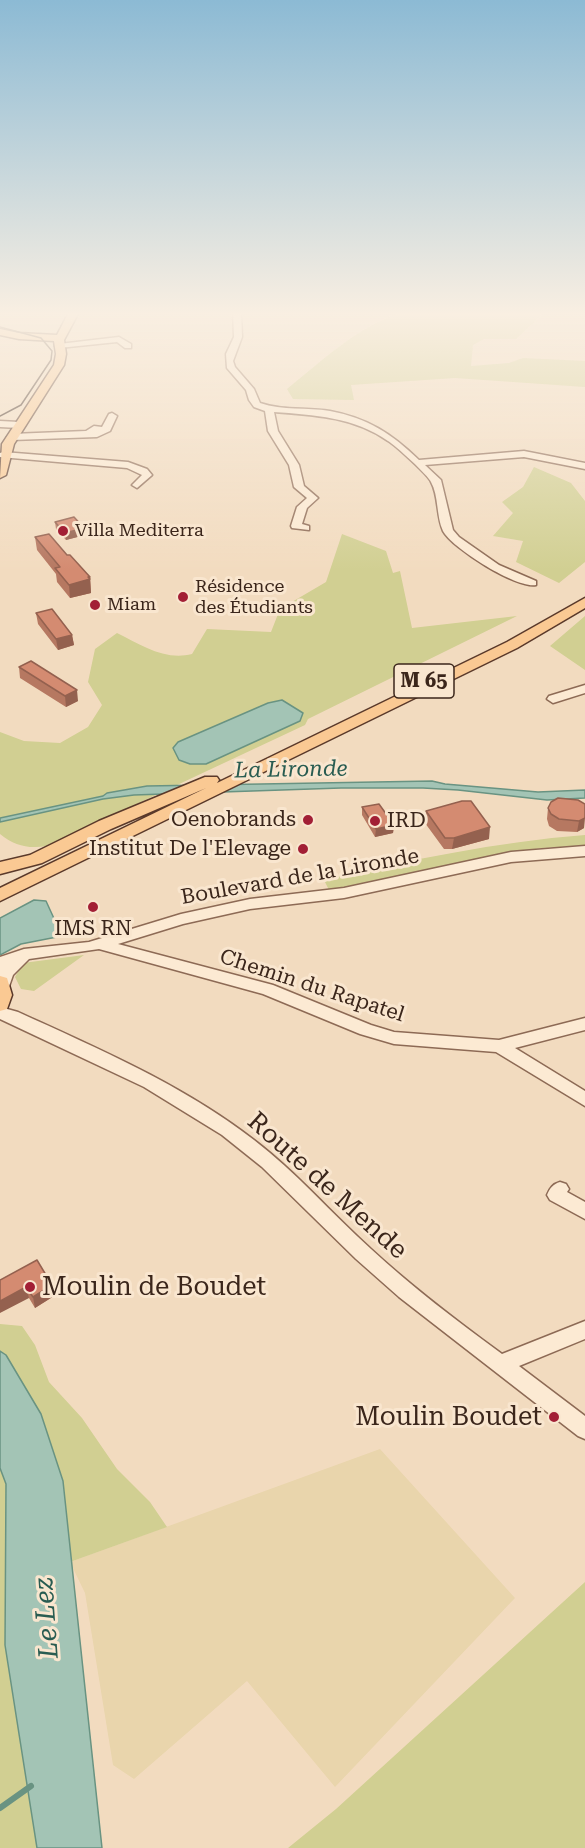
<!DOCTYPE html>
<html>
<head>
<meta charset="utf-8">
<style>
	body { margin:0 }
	canvas { display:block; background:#f2dbbf }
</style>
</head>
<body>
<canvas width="585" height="1848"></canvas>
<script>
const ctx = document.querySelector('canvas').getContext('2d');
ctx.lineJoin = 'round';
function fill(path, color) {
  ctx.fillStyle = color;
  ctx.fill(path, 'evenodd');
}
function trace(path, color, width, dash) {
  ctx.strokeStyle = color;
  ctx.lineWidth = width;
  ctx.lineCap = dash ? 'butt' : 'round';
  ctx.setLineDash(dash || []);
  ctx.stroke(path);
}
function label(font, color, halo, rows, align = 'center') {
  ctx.font = font + ' "Roboto Serif",serif';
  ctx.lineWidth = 6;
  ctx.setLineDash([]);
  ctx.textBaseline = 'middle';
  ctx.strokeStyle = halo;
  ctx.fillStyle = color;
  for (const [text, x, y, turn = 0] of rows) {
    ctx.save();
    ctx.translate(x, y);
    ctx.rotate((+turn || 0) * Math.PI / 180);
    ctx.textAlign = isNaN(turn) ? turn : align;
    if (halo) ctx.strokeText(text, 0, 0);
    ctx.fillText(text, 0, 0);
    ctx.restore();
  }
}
fill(new Path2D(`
	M380 1449 515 1598 335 1787 247 1681 134 1779 113 1765 85 1593 70 1562Z`), '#e9d5ac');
fill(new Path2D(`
	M401 312H545L516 339H484L473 345 471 366 509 363 523 358 585 361V387L455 378 351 385 354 400 293 399 287 389C323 360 356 328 401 312Z
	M534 467 571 483 585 501V562L559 583 516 562 523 541 493 536 513 513 502 502 523 487Z
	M342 534 386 551 393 573 400 571 412 628 517 616 308 719 305 725 47 846C28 849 15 846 0 834V732L24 741 60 743 88 727 102 705 88 682 95 649 117 633C141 645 165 661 192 654L207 629 271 632 280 609 326 582Z
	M585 616V670L550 646Z
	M585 835V846L542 848 503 854 329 890 324 880C410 860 496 842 585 835Z
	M84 955 34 991 21 989 15 977 23 963Z
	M0 1324 22 1326 35 1345 49 1382 82 1418 117 1469 150 1502 167 1527 70 1562 63 1481 41 1414 6 1355 0 1351Z
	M0 1468 6 1484 5 1645 37 1848H0Z
	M585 1582V1848H288L336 1809Z`), '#d1cf92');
const water = new Path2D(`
	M282 700 303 713 300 721 206 764H190L179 760 173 748 178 742 268 703Z
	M432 781 445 784 538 792 585 790V798L547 800 458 790 423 788H341L134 795 103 799 0 822V818L103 796 107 793 147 786Z
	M34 900 46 901 62 936 21 944 0 955V918Z
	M0 1351 6 1355 41 1414 63 1481 102 1848H37L5 1645 6 1484 0 1468Z`);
fill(water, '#a3c4b5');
trace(water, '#699382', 1.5);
trace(new Path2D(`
	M0 1808 31 1786`), '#699382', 6);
const minor = new Path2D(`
	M233 312H241L242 337 233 361 235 367 254 389 260 403C283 411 307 407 330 411 368 418 392 434 419 460L524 451 585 463V469L524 457 425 465 441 480 453 530 459 537 499 565 536 581V585C517 589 452 548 443 531 436 516 439 496 431 482 429 476 395 445 388 441 354 417 314 415 274 412L278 431 299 465 304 486 318 498 307 508 302 524 309 526V530L292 528 291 526 297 507 307 498 294 487 289 465 268 431 265 411 254 407 249 400 246 390 227 368 226 354 234 337Z
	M119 337 131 344V348H125L117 342 59 348 55 346 59 344Z
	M112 413 117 416 110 431 97 437 12 440 7 437 12 434 86 431 94 426 102 427 109 414Z
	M0 421 19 422 24 425 19 428 0 427Z
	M3 452 128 462 147 469 152 475 137 488 132 485 142 475 127 468 0 457V453Z
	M585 685V693L553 703 547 699 549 696Z
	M585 846V856L511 862 344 898 250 909 183 924 118 944 273 985 371 1025 394 1032 499 1040 585 1018V1030L515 1048 585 1091V1106L496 1052 394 1044 360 1034 263 994 99 949 29 959 13 975 7 992 0 993V957L24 949 89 942 181 914 250 899 344 888 511 852Z
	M0 1007 18 1012C99 1049 183 1085 254 1140 296 1172 331 1213 371 1249 412 1287 457 1321 502 1354L585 1321V1339L519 1366 585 1416V1439L578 1436 399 1297 356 1259 262 1167 222 1135 144 1087 0 1019Z
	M560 1182 566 1184 569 1189 567 1192 585 1202V1219L550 1200 547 1195C550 1188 553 1184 560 1182Z`);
const major = new Path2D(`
	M69 312H79L64 340 66 354 64 365 14 444 6 475 0 478 2 444 54 365 56 354 54 341 19 339 0 335V329L19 333 57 335Z
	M585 598V608L517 648 0 901V888L206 788 111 829 42 863 0 874V862L30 855 99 821 205 777H217L219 780 217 783 507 642Z
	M0 976 7 978 12 995 7 1009 0 1011Z`);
trace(minor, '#8d6a55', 3);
trace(major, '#5a392a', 3);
fill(minor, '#fcead3');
fill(major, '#fac993');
trace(new Path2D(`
	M0 327 41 338 52 351 51 360 21 405 0 416`), '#3b261b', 1.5);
fill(new Path2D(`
	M55 522 85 535 66 540 56 529Z
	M35 537 90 577 91 593 70 598 57 582 56 574 37 550Z
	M36 613 72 635 74 645 58 650 38 624Z
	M19 667 78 701 66 707 20 678Z
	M578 800 584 828 577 832 557 831 549 826 547 819 548 808Z
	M362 807 394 825 393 833 375 837 362 815Z
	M426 811 489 839 452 849H444L425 823Z
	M0 1280 52 1285 54 1296 35 1308 29 1298Z`), '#b67861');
fill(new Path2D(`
	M84 528 85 535 66 540 65 533Z
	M90 577 91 593 70 598 69 585Z
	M72 635 74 645 58 650 56 639Z
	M77 690 78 701 66 707 65 696Z
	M585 818 584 828 577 832 579 821Z
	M394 825 393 833 375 837 376 829Z
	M490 827 489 839 452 849 454 838Z
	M52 1285 54 1296 35 1308 33 1297Z
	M26 1287 29 1298 0 1313V1301Z`), '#94614f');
const building = new Path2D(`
	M74 517 84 528 65 533 55 522Z
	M49 534 67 555H70L90 577H88L90 579 69 585 55 568 60 567 35 537Z
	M52 609 72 635 56 639 36 613Z
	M31 661 77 690 65 696 19 667Z
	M558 798 578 800 585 804V818L579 821 559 819 551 814 548 808 551 802Z
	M462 801H471L490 827 454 838H445L426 811Z
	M379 804 394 825 376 829 362 807Z
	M37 1260 52 1285 33 1297 26 1287 0 1301V1280Z`);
fill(building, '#d48b71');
trace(building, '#94614f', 1.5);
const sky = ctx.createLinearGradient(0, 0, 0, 571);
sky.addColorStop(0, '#8cbad4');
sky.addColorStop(0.55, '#f9efe2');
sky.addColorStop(1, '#f9efe200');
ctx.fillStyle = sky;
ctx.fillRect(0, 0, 585, 571);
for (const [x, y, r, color] of [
	[63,531,6,"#a21f35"],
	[183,597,6,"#a21f35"],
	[95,605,6,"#a21f35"],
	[308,820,6,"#a21f35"],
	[375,821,6,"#a21f35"],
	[303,849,6,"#a21f35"],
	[93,907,6,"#a21f35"],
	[30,1287,6,"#a21f35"],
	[554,1417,6,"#a21f35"]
]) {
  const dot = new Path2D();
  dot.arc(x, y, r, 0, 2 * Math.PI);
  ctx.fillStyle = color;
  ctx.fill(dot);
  trace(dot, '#f9e6cf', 2);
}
label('18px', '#3b261b', '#f9e6cf', [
	["Villa Mediterra",75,531],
	["Résidence",195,587],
	["des Étudiants",195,608],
	["Miam",107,605]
], 'left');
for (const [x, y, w] of [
	[424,681,60]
]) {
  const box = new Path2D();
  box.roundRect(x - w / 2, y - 17, w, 34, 4.5);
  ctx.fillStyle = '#f9e6cf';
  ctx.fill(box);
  trace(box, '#3b261b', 1.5);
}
label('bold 20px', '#3b261b', null, [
	["M 65",424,681]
]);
label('21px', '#3b261b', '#f9e6cf', [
	["Oenobrands",296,820],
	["IRD",387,821,"left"],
	["Institut De l'Elevage",291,849],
	["IMS RN",93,929,"center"]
], 'right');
label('21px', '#3b261b', '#f9e6cf', [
	["Boulevard de la Lironde",300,877,-10],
	["Chemin du Rapatel",312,986,18]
]);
label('italic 22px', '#295c51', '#f9e6cf', [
	["La Lironde",291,770,-1]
]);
label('26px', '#3b261b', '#f9e6cf', [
	["Route de Mende",327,1186,42]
]);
label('26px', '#3b261b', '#f9e6cf', [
	["Moulin de Boudet",42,1287],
	["Moulin Boudet",542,1417,"right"]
], 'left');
label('italic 27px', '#295c51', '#f9e6cf', [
	["Le Lez",47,1618,-94]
]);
</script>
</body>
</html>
